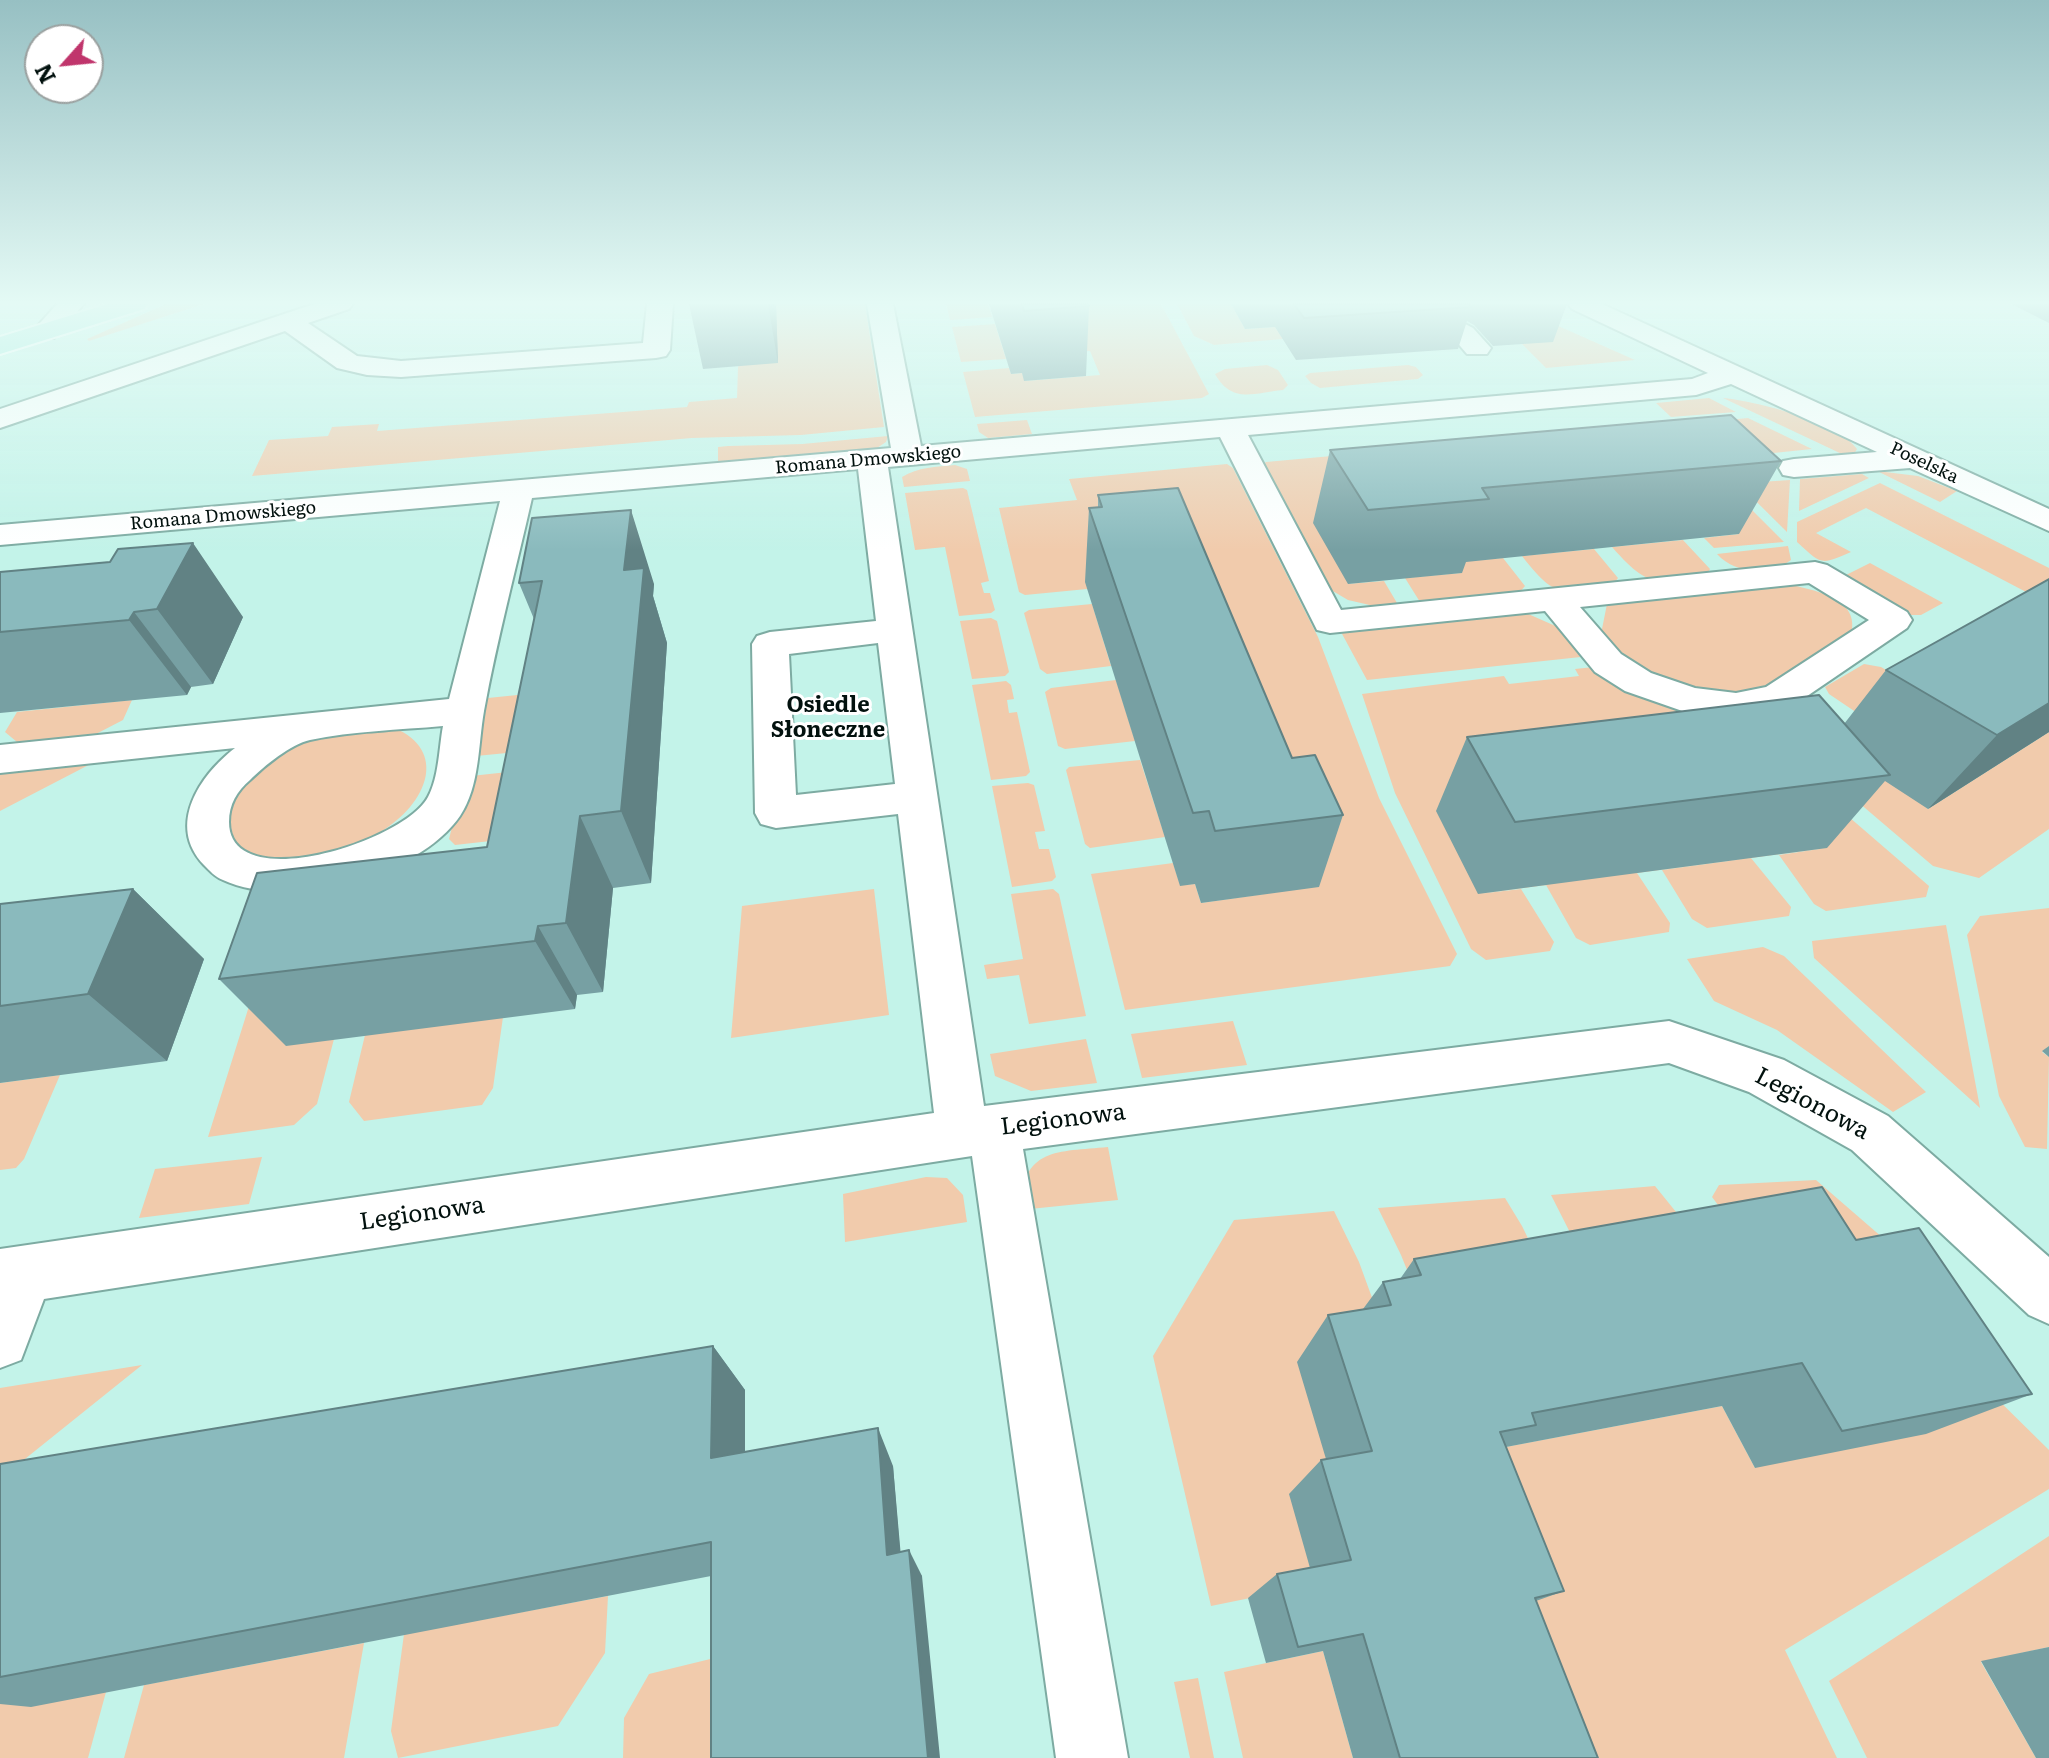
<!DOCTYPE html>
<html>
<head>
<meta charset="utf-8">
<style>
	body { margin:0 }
	#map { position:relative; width:2049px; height:1758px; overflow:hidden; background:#c3f3e9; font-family:Literata,serif }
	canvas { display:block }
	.north { position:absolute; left:24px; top:24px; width:80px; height:80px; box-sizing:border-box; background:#fff; border:2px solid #9aa09f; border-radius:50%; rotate:243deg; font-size:22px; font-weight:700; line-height:32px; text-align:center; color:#02110e }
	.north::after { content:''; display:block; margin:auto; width:28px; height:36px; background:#c0356c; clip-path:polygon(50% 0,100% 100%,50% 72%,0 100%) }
</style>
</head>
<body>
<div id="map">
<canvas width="2049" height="1758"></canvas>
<div class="north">N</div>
</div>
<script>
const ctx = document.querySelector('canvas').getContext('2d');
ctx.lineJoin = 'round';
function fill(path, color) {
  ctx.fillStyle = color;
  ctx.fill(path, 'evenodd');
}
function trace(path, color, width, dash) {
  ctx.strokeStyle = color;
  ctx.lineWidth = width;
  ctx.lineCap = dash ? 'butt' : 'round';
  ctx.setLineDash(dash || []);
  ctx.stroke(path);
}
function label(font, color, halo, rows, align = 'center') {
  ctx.font = font + ' Literata,serif';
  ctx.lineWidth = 6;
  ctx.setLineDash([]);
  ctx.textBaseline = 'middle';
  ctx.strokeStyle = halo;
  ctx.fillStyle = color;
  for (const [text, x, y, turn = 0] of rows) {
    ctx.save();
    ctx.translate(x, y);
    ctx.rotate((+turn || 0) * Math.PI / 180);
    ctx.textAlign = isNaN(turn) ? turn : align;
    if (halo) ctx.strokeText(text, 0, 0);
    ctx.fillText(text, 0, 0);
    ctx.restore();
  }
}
fill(new Path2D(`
	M166 304H204L89 341 87 339Z
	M776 304H865L884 427 801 435 692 438 252 476 269 440 328 436 332 427 379 424 377 431 687 407 689 402 737 398 738 367Z
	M946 304H988L992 317 950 320Z
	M1057 304H1161L1209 394 1202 398 975 417 963 372 1009 368 1011 374 1022 373 1025 381 1100 375 1090 351H1076Z
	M1177 304H1231L1245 329 1275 327 1283 339 1214 345 1194 336Z
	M1509 304 1635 360 1546 368 1522 344 1535 342Z
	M995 324 1006 359 961 362 952 327Z
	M1267 365 1278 370 1288 385 1283 390C1253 393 1232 404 1215 374L1225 369Z
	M1408 365 1416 367 1423 375 1418 379 1320 388 1311 383 1305 376 1310 373Z
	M1709 398 1736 412 1671 417 1656 403Z
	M1723 398C1756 401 1838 422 1857 449L1854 454 1844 455Z
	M1748 418 1812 449 1735 457 1760 482 1790 480 1787 532 1682 428 1684 424Z
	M1027 420 1032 434 988 438 979 432 977 424Z
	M1660 426 1671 429 1784 542 1714 548 1704 538 1739 534 1693 488 1347 584 1384 581 1397 603 1374 606 1348 600 1326 587 1261 466 1266 462Z
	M888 436 886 442 877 448 718 462V447L728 446 802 444Z
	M1227 464 1233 468 1318 637 1379 798 1457 954 1450 966 1125 1010 1091 874 1173 863 1180 885 1195 884 1201 903 1319 886 1087 589 1025 595 1019 592 999 508 1077 500 1069 479Z
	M955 465 967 469 970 481 904 487 902 477C918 467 936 467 955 465Z
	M1877 471 1918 476 1957 491 1940 502Z
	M1862 474 1869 478 1799 511 1800 479Z
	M1880 483 2049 568V604L1866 508 1816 533 1851 552C1820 566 1821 564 1797 542V522Z
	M963 488 967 490 989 581 981 583 984 593H990L995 610 991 613 959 616 945 547 915 550 905 493Z
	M1683 540 1710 569 1707 574C1652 580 1651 591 1612 547Z
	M1788 546 1791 560C1769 576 1735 574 1717 554Z
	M1594 549 1618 578 1613 585C1559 591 1557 601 1522 556Z
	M1503 558 1525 586 1519 593 1420 602 1405 578 1461 573 1455 562Z
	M1870 563 1943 603 1921 615H1904L1848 582 1846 575Z
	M1788 584C1816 591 1861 598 1851 635 1822 653 1792 676 1761 690 1722 707 1648 680 1617 653 1611 648 1606 640 1601 634L1607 604Z
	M1092 604 1111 666 1047 674 1040 669 1024 613 1029 610Z
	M1526 613 1560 628 1590 656 1367 680 1341 632Z
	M991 618 997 621 1009 672 1005 676 972 679 960 621Z
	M1864 664 1881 667 1921 691 1869 721 1829 694 1825 687Z
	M1594 667 1616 687 1740 723 1929 886 1926 897 1826 911 1814 904 1779 855 1826 848 1478 894 1521 889 1554 942 1550 951 1486 960 1471 949 1395 793 1362 694 1504 676 1509 684 1579 676 1575 669Z
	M1116 680 1135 741 1065 749 1058 746 1045 692 1051 688Z
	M1006 681 1011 685 1014 699 1007 700 1009 713 1017 712 1030 772 1026 776 991 780 972 685Z
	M566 690 558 748 476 756 481 701 488 698Z
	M132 700 123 720 96 734 17 742 5 732 17 712Z
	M1798 701 1928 809 2049 732V829L1979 878 1933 866 1783 738Z
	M383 724C446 742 434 795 388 827 369 841 349 847 326 853 286 864 255 867 226 832L232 788 279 746Z
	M106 756 0 811V774L6 770Z
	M1140 760 1165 837 1090 848 1085 844 1066 770 1069 767Z
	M554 767 544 835 455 845 449 839 464 780 471 776Z
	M1028 783 1034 785 1045 831 1035 832 1039 849H1049L1056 877 1052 881 1012 887 992 786Z
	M1751 858 1791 907 1789 916 1707 928 1692 919 1662 870Z
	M1637 873 1670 923 1669 932 1590 945 1576 938 1546 885Z
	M874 889 889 1015 731 1038 742 906Z
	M1053 889 1059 894 1086 1016 1029 1024 1019 975 987 979 984 965 1023 959 1011 894Z
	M281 904 334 1039 317 1104 294 1125 208 1137Z
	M2049 908V1046L2042 1052 2049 1057 2047 1149 2025 1147 1999 1096 1967 935 1980 916Z
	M1946 925 1980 1108 1814 958 1812 941Z
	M1763 947 1784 956 1926 1092 1893 1112 1777 1030 1714 1001 1687 959Z
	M503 1017 493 1088 482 1105 364 1121 349 1102 365 1035Z
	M1233 1021 1247 1065 1142 1078 1131 1034Z
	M1086 1039 1097 1083 1031 1091 995 1076 990 1054Z
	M60 1075 24 1159 16 1168 0 1170V1083Z
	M1108 1147 1118 1200 1020 1210C1022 1147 1057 1152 1108 1147Z
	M262 1157 249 1204 139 1218 155 1169Z
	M926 1177 947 1178 963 1195 967 1222 845 1242 843 1194Z
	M1816 1180 1928 1277 1914 1317 2049 1450V1489L1785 1650 1837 1758H1527L1479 1452 1722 1406 1755 1468 1746 1242 1712 1197 1719 1185Z
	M1655 1186 1706 1249 1590 1272 1551 1195Z
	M1505 1198 1522 1226 1548 1279 1420 1302 1401 1255 1378 1208Z
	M1334 1211 1359 1262 1382 1325 1335 1486 1314 1585 1211 1606 1153 1356 1234 1220Z
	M142 1365 0 1479V1388Z
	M2049 1536V1647L1981 1662 2036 1758H1867L1829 1681Z
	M0 1588 106 1692 88 1758H0Z
	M608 1596 605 1653 558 1726 398 1758 391 1731 404 1634Z
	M364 1643 344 1758H124L144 1685Z
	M747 1650 749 1758H623L624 1718 649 1674Z
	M1323 1651 1353 1758H1243L1224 1672Z
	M1198 1678 1214 1758H1190L1174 1682Z`), '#f1cbac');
const minor = new Path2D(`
	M57 304H84L54 338H36L32 332Z
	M314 304H353L349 309 308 323 357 356 401 361 643 343 647 304H673L670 350 666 356 656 358 401 377 367 375 337 368 285 331 0 428V409Z
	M867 304H893L921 446 1692 379 1708 373 1572 309 1568 304H1602L2049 509V531L1910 468 1794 477 1783 475 1779 468 1783 461 1794 459 1877 452 1731 384 1696 395 1248 435 1341 610 1815 562 1827 565 1907 612 1912 620 1907 628 1791 707 1736 719 1691 714 1625 691 1595 672 1545 611 1330 633 1317 630 1220 437 888 467 984 1106 1669 1021 1784 1060 1888 1116 2049 1257V1324L2029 1315 1852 1150 1749 1092 1669 1063 1023 1149 1128 1758H1056L972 1156 44 1299 21 1360 0 1368V1249L934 1113 898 814 776 828 761 824 755 813 752 644 757 636 770 632 876 621 858 469 532 498C516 569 497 639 484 711 478 745 480 786 460 816 418 877 290 911 223 880 215 877 210 871 204 865 166 825 200 775 235 748L0 773V745L449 699 500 501 0 545V525L891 448ZM1809 583 1869 620 1766 687 1736 693 1695 688 1651 673 1621 654 1580 607ZM878 643 895 784 796 795 789 654ZM443 726C439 747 439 777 428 797 404 842 229 897 229 822 229 804 237 791 250 780 264 766 291 744 310 740 353 731 399 730 443 726Z
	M1393 304H1426L1473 328 1491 348 1487 354H1467L1455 340 1397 309Z`);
const major = new Path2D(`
	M108 304H148L144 309 0 354V337Z`);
trace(minor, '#7daba2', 4);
trace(major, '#fff', 4);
fill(minor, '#fff');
fill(major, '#a4eee2');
fill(new Path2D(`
	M689 304H776L778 363 703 369Z
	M989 304H1088L1089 306 1086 376 1024 381 1022 373 1011 374Z
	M1231 304H1567L1553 342 1493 346 1474 325 1467 321 1458 349 1296 360 1275 327 1245 329Z
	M2011 304H2049V323Z
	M1330 450 1781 461 1739 534 1466 562 1462 573 1348 584 1313 523Z
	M1098 495 1292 758 1343 815 1319 887 1201 903 1195 884 1180 886 1085 582 1089 508 1098 507Z
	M532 518 654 584 653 596 667 643 651 883 613 888 603 992 577 995 575 1009 286 1046 219 979 487 847 534 619 519 583Z
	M0 572 243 617 213 684 191 687 187 695 0 713Z
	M2049 579V732L1928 809 1885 781 1827 848 1478 894 1436 811 1467 737 1844 724 1886 670Z
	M133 889 204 959 167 1061 0 1083V904Z
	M2049 1046V1057L2042 1051Z
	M1856 1240 2032 1394 1926 1434 1755 1468 1722 1406 1506 1447 1564 1591 1536 1601 1598 1758H1353L1323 1651 1266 1663 1248 1598 1277 1574 1310 1568 1289 1494 1321 1460 1326 1459 1297 1362 1328 1315 1363 1309 1383 1282 1400 1279 1414 1259Z
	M713 1346 745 1390V1452L893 1466 900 1552 922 1576H711L31 1707 0 1704V1464Z
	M2049 1647V1758H2036L1981 1661Z`), '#77a0a3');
fill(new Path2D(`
	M768 304H776L778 363Z
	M631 510 654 584 653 596 667 643 651 883 621 811 624 570Z
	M193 543 243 617 213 684 157 609Z
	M134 612 191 687 187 695 129 620Z
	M2049 703V732L1928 809 1997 735Z
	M580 816 613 888 603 992 566 923Z
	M133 889 204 959 167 1061 88 994Z
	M538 926 577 995 575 1009 535 941Z
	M713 1346 745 1390V1493L711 1458Z
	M878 1428 893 1466 903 1580 887 1555Z
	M909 1550 922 1576 940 1758H928Z`), '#618284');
const building = new Path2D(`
	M1022 304H1088L1089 306 1024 311Z
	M1294 304H1469L1471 307 1304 318Z
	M1731 415 1781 461 1482 488 1489 499 1368 510 1330 450Z
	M1178 488 1292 758 1315 755 1343 815 1215 831 1209 811 1193 813 1089 508 1102 507 1098 495Z
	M631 510 624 570 644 568 621 811 580 816 566 923 538 926 535 941 219 979 257 873 487 847 542 581 519 583 532 518Z
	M193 543 157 609 134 612 129 620 0 632V572L110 562 118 549Z
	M2049 579V703L1997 735 1886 670Z
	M1819 695 1890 775 1515 822 1467 737Z
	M133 889 88 994 0 1006V904Z
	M1822 1187 1856 1240 1919 1228 2032 1394 1842 1431 1802 1363 1532 1413 1536 1425 1500 1432 1564 1591 1535 1598 1598 1758H1400L1363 1634 1298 1647 1277 1574 1351 1560 1321 1460 1372 1451 1328 1315 1391 1305 1383 1282 1421 1275 1414 1259Z
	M713 1346 711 1458 878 1428 887 1555 909 1550 928 1758H711V1542L0 1677V1464Z`);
fill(building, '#8ababd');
trace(building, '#618284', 2);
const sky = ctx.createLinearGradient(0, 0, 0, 550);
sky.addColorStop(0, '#97c0c3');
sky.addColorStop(0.55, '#e4faf5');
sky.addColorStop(1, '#e4faf500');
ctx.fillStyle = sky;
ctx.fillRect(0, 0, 2049, 550);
label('18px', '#02110e', '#fff', [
	["Romana Dmowskiego",868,460,-5],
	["Poselska",1924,463,25],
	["Romana Dmowskiego",223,516,-5]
]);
label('bold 22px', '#02110e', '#fff', [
	["Osiedle",828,706],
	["Słoneczne",828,731]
]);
label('24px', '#02110e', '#fff', [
	["Legionowa",1812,1104,28],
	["Legionowa",1063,1120,-7],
	["Legionowa",422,1214,-8]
]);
</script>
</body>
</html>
